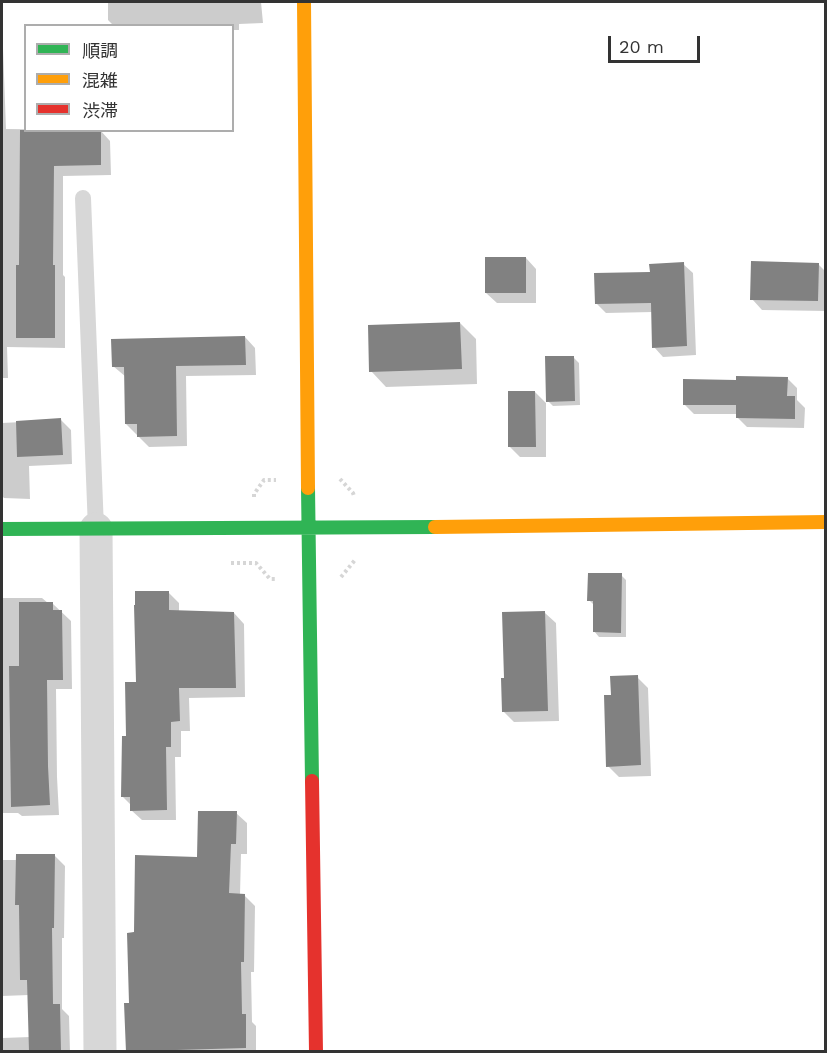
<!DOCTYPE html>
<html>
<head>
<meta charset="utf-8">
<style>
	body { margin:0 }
	#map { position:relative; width:827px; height:1053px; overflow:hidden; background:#fff; font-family:"Work Sans","Noto Sans JP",sans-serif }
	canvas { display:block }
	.frame { position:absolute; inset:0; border:3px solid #333; pointer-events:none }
	.legend { position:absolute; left:24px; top:24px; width:210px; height:108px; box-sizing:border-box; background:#fff; border:2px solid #adadad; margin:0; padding:8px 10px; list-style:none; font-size:18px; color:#333 }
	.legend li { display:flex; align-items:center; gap:12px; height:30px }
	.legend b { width:30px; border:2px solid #adadad }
	.scale { position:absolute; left:608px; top:36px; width:92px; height:27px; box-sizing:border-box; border:3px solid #333; border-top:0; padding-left:8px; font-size:18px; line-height:21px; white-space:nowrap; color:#333; -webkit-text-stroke:4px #fff; paint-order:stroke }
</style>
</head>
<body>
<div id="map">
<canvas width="827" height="1053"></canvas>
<div class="frame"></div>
<ul class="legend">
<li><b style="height:8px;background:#30b455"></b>順調</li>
<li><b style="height:8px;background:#ff9f0a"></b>混雑</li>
<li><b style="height:8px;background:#e5322d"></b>渋滞</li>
</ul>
<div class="scale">20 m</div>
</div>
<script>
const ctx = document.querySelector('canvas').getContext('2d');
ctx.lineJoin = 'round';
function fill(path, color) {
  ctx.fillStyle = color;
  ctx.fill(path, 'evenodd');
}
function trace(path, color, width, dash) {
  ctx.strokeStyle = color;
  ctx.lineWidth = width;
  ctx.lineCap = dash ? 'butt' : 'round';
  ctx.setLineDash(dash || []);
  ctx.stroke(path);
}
fill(new Path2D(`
	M108 2H261L263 23 239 24V30H232V26H114L108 20Z
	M2 21 6 129 100 130 110 141 111 175 63 176V275L65 277V348L7 347 8 378H2Z
	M526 258 536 269V303H497L486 293Z
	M683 264 693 273 696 355 663 357 654 347 653 312 606 313 596 303 651 273Z
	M818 264 826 272V311L762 310 752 299Z
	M460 323 476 339 477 384 386 387 371 371Z
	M245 337 255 348 256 375 186 376 187 446 149 447 126 424V377L113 366Z
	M574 358 579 363 580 405 553 406 548 401Z
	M787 378 797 388V400L805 408 804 428 747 427 737 417V414H694L684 404 738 381Z
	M535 392 546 403V457H520L509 446Z
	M61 420 71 430 72 464 29 466 30 499 4 498 2 496V423Z
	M621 575 626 580V637H599L594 631 595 606 589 600Z
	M168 592 179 603V612L234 613 244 624 245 697 189 698 190 731H181V757H175L176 820H142L131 810V805L122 796 128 738 138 683Z
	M2 598H42L48 603H52L71 621 72 689H56L57 777 59 815 22 816 18 813H2Z
	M545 613 556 623 559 721 514 722 503 711 505 680Z
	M637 677 648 688 651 776 619 777 608 766 612 696Z
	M236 813 247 823V854H241L240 895H244L255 906 254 972H251L252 1022 256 1026V1052H127L135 934Z
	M55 856 65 866 64 938H62V1009L69 1016 70 1052H2V1038L30 1037 29 995 2 996V860H18Z`), '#0003');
fill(new Path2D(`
	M20 130H101V165L54 166 53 265H55V338H16V265H19Z
	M485 257H526V293H485Z
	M751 261 819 263 818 301 750 300Z
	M684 262 687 346 652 348 651 303 595 304 594 273 650 272 649 264Z
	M460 322 462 369 369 372 368 325Z
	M245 336 246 365 176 366 177 436 137 437V424H125L124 367H112L111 339Z
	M545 356H574L575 401 546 402Z
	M736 376 788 377 787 396H795V419L736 418V405H683V379L736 380Z
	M508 391H535L536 447H508Z
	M61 418 63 455 17 457 16 421Z
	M588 573H622L621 633 593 632V601H587Z
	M135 591H169V610L234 612 236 688H179L180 721 171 722V747H166L167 810 130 811V797H121L122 736H126L125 682H136L134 605H135Z
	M19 602H53V610H62L63 680H47L48 766 50 805 11 807 9 666H19Z
	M545 611 548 711 502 712 501 678H504L502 612Z
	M638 675 641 765 606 767 604 695H611L610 676Z
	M198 811H237L236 844H231L229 893 245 894 244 962H241L242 1014H246V1048L176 1050 177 1052H126L124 1003H129L127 933 134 932 135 855 197 857Z
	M16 854H55L54 928H52L53 1004H60L61 1052H29L27 980H20L19 905H15Z`), '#818181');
trace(new Path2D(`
	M340 479 353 493 354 496
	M254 497V494L264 480H276
	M231 563H256L270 579H277
	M341 577 355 560`), '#d6d6d6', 4, [3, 3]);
trace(new Path2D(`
	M83 198 96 529`), '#d7d7d7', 16);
trace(new Path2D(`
	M96 529 100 1052`), '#d7d7d7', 33);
trace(new Path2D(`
	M308 488 312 781
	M2 529 435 527`), '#30b455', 14);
trace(new Path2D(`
	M304 2 308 488
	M435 527 826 522`), '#ff9f0a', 14);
trace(new Path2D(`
	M312 781 316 1052`), '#e5322d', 14);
</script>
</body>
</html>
